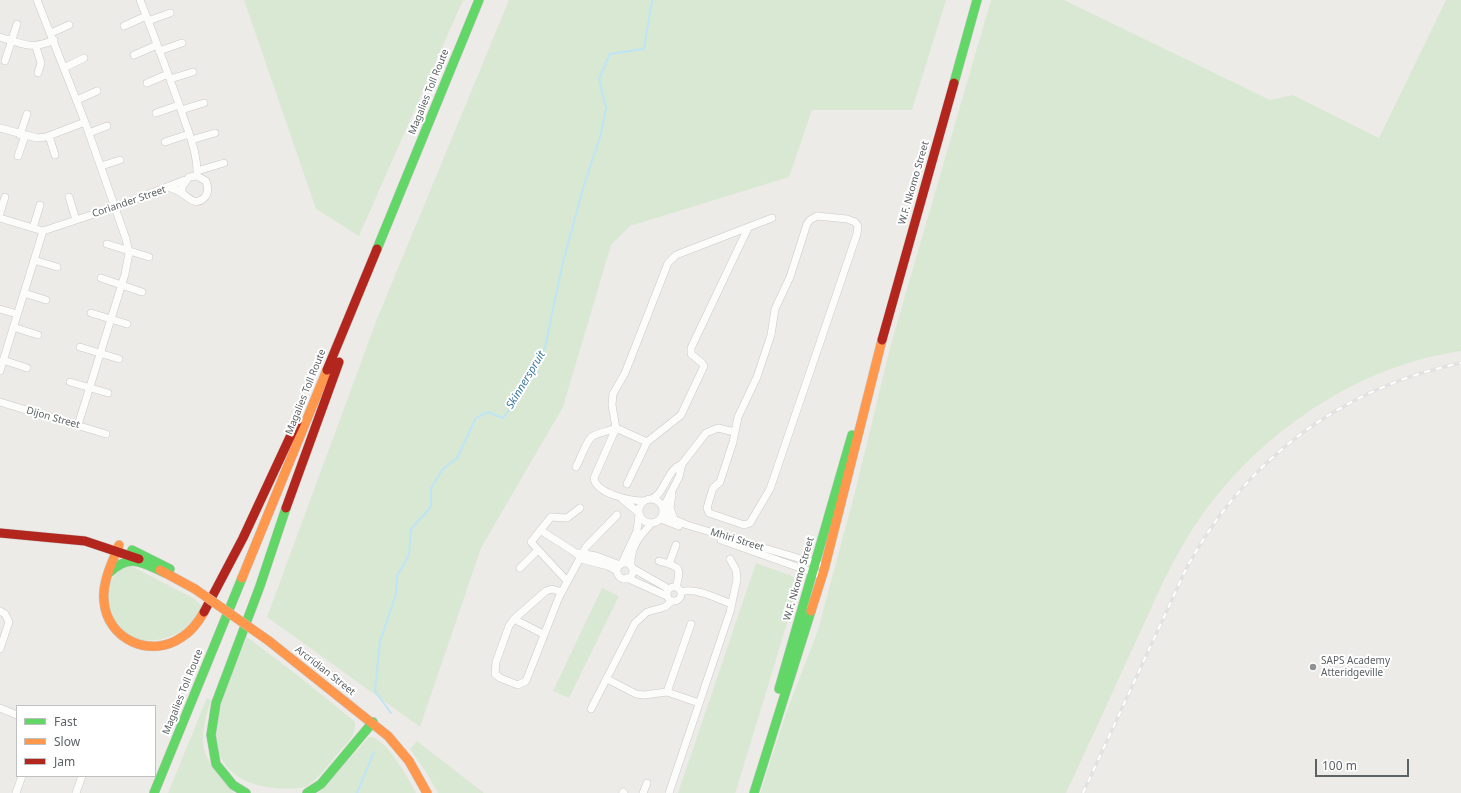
<!DOCTYPE html>
<html>
<head>
<meta charset="utf-8">
<style>
	body { margin:0 }
	#map { position:relative; width:1461px; height:793px; overflow:hidden; background:#edebe7; font-family:"Noto Sans",sans-serif }
	canvas { display:block }
	.legend { position:absolute; left:16px; top:705px; width:140px; height:72px; box-sizing:border-box; background:#fff; border:1px solid #bec0c1; margin:0; padding:5px 7px; list-style:none; font-size:12px; color:#5d6265 }
	.legend li { display:flex; align-items:center; gap:8px; height:20px }
	.legend b { width:20px; border:1px solid #bec0c1 }
	.scale { position:absolute; left:1315px; top:759px; width:94px; height:18px; box-sizing:border-box; border:2px solid #5d6265; border-top:0; padding-left:5px; font-size:12px; line-height:14px; white-space:nowrap; color:#5d6265; -webkit-text-stroke:3px #fff; paint-order:stroke }
</style>
</head>
<body>
<div id="map">
<canvas width="1461" height="793"></canvas>
<ul class="legend">
<li><b style="height:5px;background:#63d668"></b>Fast</li>
<li><b style="height:5px;background:#ff974d"></b>Slow</li>
<li><b style="height:5px;background:#b3261e"></b>Jam</li>
</ul>
<div class="scale">100 m</div>
</div>
<script>
const ctx = document.querySelector('canvas').getContext('2d');
ctx.lineJoin = 'round';
function fill(path, color) {
  ctx.fillStyle = color;
  ctx.fill(path, 'evenodd');
}
function trace(path, color, width, dash) {
  ctx.strokeStyle = color;
  ctx.lineWidth = width;
  ctx.lineCap = dash ? 'butt' : 'round';
  ctx.setLineDash(dash || []);
  ctx.stroke(path);
}
function label(font, color, halo, rows, align = 'center') {
  ctx.font = font + ' "Noto Sans",sans-serif';
  ctx.lineWidth = 4;
  ctx.setLineDash([]);
  ctx.textBaseline = 'middle';
  ctx.strokeStyle = halo;
  ctx.fillStyle = color;
  for (const [text, x, y, turn = 0] of rows) {
    ctx.save();
    ctx.translate(x, y);
    ctx.rotate((+turn || 0) * Math.PI / 180);
    ctx.textAlign = isNaN(turn) ? turn : align;
    if (halo) ctx.strokeText(text, 0, 0);
    ctx.fillText(text, 0, 0);
    ctx.restore();
  }
}
fill(new Path2D(`
	M244 0H463L359 236 316 209Z
	M509 0H946L912 110H812L789 177 630 226 611 245 563 407 481 548 420 727 267 617 377 319Z
	M991 0H1064L1270 100 1293 95 1379 138 1446 0H1461V351C1349 367 1245 443 1187 538 1167 570 1153 605 1137 639 1113 691 1090 742 1066 793H760L785 716 818 630 855 492 891 344Z
	M756 563 792 576 796 579 798 587 736 791 735 793H678Z
	M124 566 133 567 193 598 202 606C197 613 191 625 183 630 168 640 144 645 127 635 124 633 122 628 119 626 105 608 103 580 124 566Z
	M602 588 619 596 569 698 553 691Z
	M247 637 301 678 354 721 355 724C356 736 346 744 339 752 329 764 319 779 305 787 268 793 221 783 216 741 212 715 237 663 247 637Z
	M207 698 211 700C205 719 198 742 209 761 216 772 226 783 234 793H168Z
	M369 737C385 736 409 779 416 793H318Z
	M417 741 484 793H438L426 772 410 749Z`), '#d9e8d3');
trace(new Path2D(`
	M391 713 375 691 380 641 396 594 397 576 409 555 411 529 431 507V488L443 469 457 458 476 418 488 412 503 418 513 405 533 364 545 348 562 266 584 185 601 134 606 108 599 79 610 54 644 49 652 0
	M357 793 374 752`), '#bde5f6', 2);
const street = new Path2D(`
	M37 0 85 122 126 239 129 253 125 274 78 425
	M140 0C154 35 167 71 180 107 187 129 198 152 197 176
	M148 21 170 13
	M124 26 146 16
	M51 33 69 25
	M0 37C22 44 32 50 54 40
	M36 47 41 63 38 73
	M159 51 182 43
	M134 55 157 45
	M5 61 17 24
	M64 68 84 58
	M170 79 193 72
	M147 83 168 74
	M77 100 97 91
	M181 110 204 103
	M156 113 179 105
	M0 128 37 138 46 137 85 122
	M89 133 107 126
	M20 135 27 114
	M49 136 55 155
	M191 140 215 133
	M165 142 189 134
	M18 156 25 136
	M101 166 120 160
	M197 171 224 163
	M168 187C172 188 176 190 180 192 188 196 195 208 205 197 209 192 208 187 206 181L197 176 189 177 182 187V193
	M69 197 76 220
	M0 213 5 197
	M817 216 847 219 855 222 858 226 857 234 770 489 750 523 744 525 709 513 707 508 713 488 720 482 733 442 738 417 757 377 771 335 775 309 790 277 807 224 810 220Z
	M0 218 43 231
	M33 228 40 205
	M43 231 115 207 185 180
	M107 244 149 257
	M34 260 57 267
	M101 278 142 292
	M24 293 46 300
	M0 309 17 314
	M91 313 127 324
	M13 327 38 335
	M80 347 119 359
	M3 360 27 368
	M0 371 43 231
	M70 382 108 393
	M0 402 106 434
	M576 467C580 460 587 439 593 436 599 433 609 431 616 428L647 442
	M627 484 647 442 681 415 704 366 702 363 691 354V348L748 228
	M672 495 670 508 674 519
	M639 511a12 12 0 1 1 24 0a12 12 0 1 1-24 0Z
	M622 499 639 513
	M651 499C666 493 666 470 682 464
	M644 501C631 501 596 494 594 478L616 428 612 405 613 394 625 373 668 263 676 255 772 218
	M663 508 679 477 682 464 706 433 718 428 735 432
	M664 510 668 517 687 525 818 564
	M661 519 679 526
	M540 530 576 553 581 559 608 566 617 571
	M721 540 817 574
	M579 553 596 556 620 565
	M659 561C679 567 682 566 676 587
	M622 563 637 531 639 515
	M617 571a8 8 0 1 1 16 0a8 8 0 1 1-16 0Z
	M669 564 676 545
	M631 566C630 547 639 537 651 524
	M520 568 538 550
	M632 568 669 589
	M627 578 667 596
	M567 581 531 542 551 517 567 518 580 508
	M667 594a7 7 0 1 1 14 0a7 7 0 1 1-14 0Z
	M562 592 552 589 546 591 514 619 509 626 496 662 495 674 500 678 518 685 526 681 559 597 586 547 617 515
	M681 592C697 587 717 599 732 604
	M0 611 5 614 9 622 0 649
	M514 619 543 634
	M607 679 636 694 644 695 667 692 699 703
	M667 692 691 624
	M0 708 17 715
	M591 709 635 623 647 612 665 607 672 601
	M623 792 624 793
	M16 793 22 776
	M76 793 82 776
	M643 793 647 783
	M669 793 730 612 737 579 736 570 730 559`);
const fast = new Path2D(`
	M954 83 977 0
	M377 249 479 0
	M132 550 170 569
	M110 572C130 553 143 563 165 573
	M779 689 852 435
	M154 793 242 578
	M246 793 233 785 216 764 211 735 216 703 260 586 286 508
	M307 793 321 784 373 722
	M754 793 811 611`);
const slow = new Path2D(`
	M119 545C112 563 102 582 104 601 107 640 151 659 182 637 192 631 199 621 204 612
	M160 570 195 589
	M242 578 327 370
	M811 611 824 570 882 340
	M269 641 388 736 409 761 427 793`);
const jam = new Path2D(`
	M882 340 954 83
	M327 370 377 249
	M286 508 339 362
	M0 533 85 541 139 559
	M204 612 243 538 297 422`);
trace(street, '#c9c9c8', 8);
trace(fast, '#c8c8c8', 10);
trace(slow, '#c8c8c8', 10);
trace(jam, '#c8c8c8', 10);
trace(street, '#fcfcfb', 7);
trace(fast, '#63d668', 9);
trace(slow, '#ff974d', 9);
trace(jam, '#b3261e', 9);
const rail = new Path2D(`
	M1083 793 1186 569C1244 461 1340 388 1461 363`);
trace(rail, '#e3e2e2', 3.5);
trace(rail, '#fff', 2, [6]);
const slowBridge = new Path2D(`
	M195 589 269 641`);
trace(slowBridge, '#c8c8c8', 10, []);
trace(slowBridge, '#ff974d', 9);
for (const [x, y, r, color] of [
	[1313,667,4,"#8f9292"]
]) {
  const dot = new Path2D();
  dot.arc(x, y, r, 0, 2 * Math.PI);
  ctx.fillStyle = color;
  ctx.fill(dot);
  trace(dot, '#fff', 1.5);
}
label('10px', '#5d6265', '#fff', [
	["Magalies Toll Route",429,92,-68],
	["W.F. Nkomo Street",914,183,-74],
	["Coriander Street",129,202,-19],
	["Magalies Toll Route",306,392,-68],
	["Dijon Street",53,418,16],
	["Mhiri Street",737,540,17],
	["W.F. Nkomo Street",799,579,-74],
	["Arcridian Street",325,671,38],
	["Magalies Toll Route",183,692,-68]
]);
label('10px', '#5d6265', '#fff', [
	["SAPS Academy",1321,661],
	["Atteridgeville",1321,673]
], 'left');
label('italic 11px', '#3f799d', '#fff', [
	["Skinnerspruit",526,380,-59]
]);
</script>
</body>
</html>
